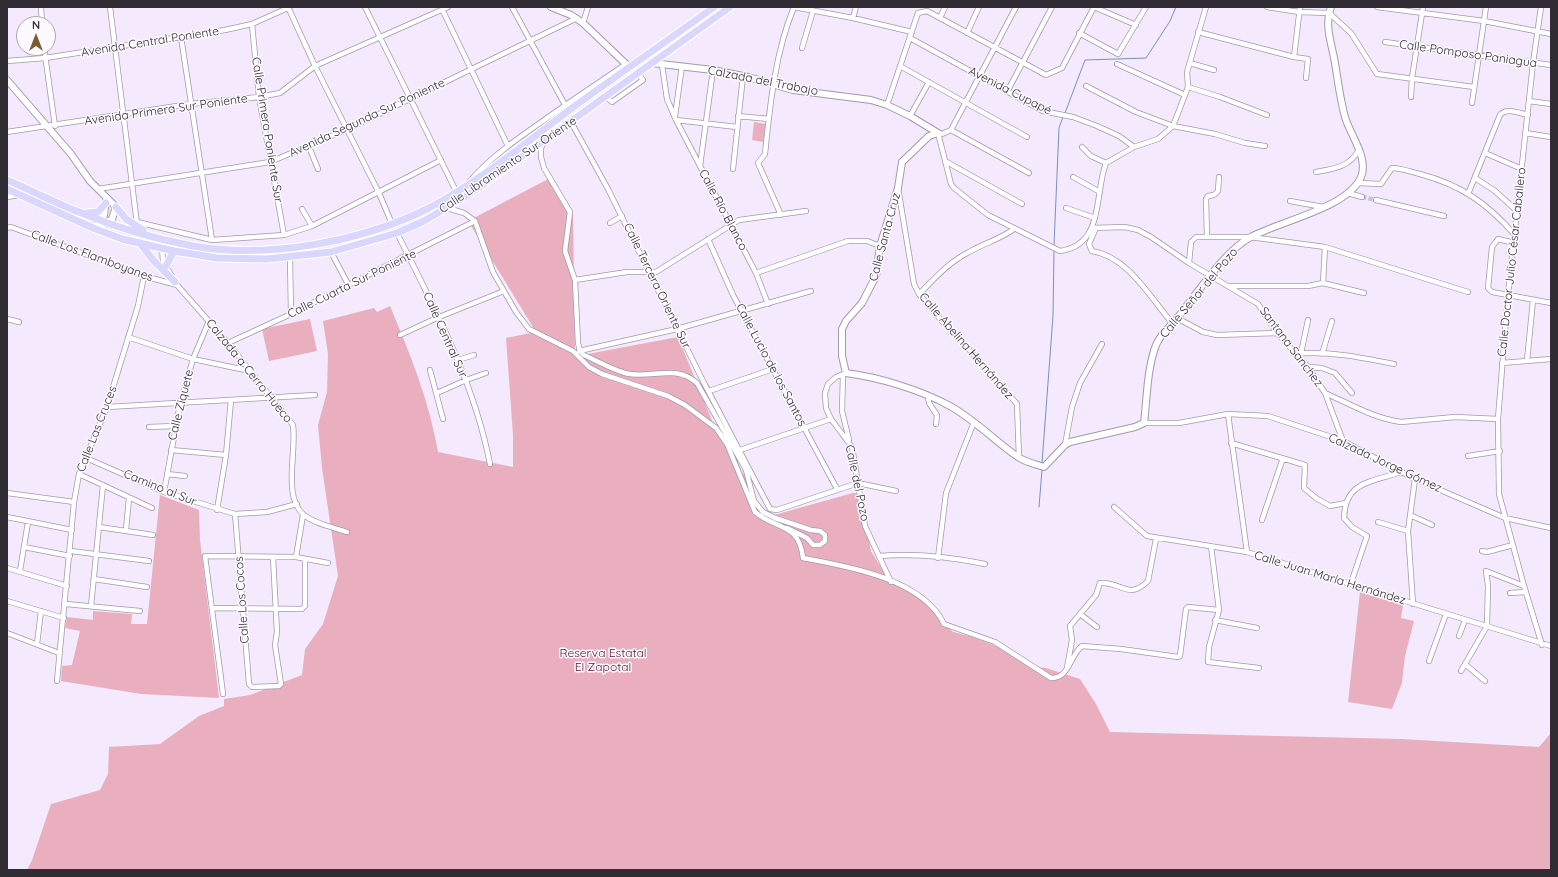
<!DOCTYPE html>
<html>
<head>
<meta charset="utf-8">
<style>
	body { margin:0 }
	#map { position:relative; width:1558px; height:877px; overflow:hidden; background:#f4e9fd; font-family:Quicksand,sans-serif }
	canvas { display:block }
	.frame { position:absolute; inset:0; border:8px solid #302c33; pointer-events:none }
	.north { position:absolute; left:16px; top:16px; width:40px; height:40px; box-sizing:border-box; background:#fcfafe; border:1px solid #aaa8ad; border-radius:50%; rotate:0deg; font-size:11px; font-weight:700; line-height:16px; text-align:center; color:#302c33 }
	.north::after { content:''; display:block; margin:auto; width:14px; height:18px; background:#7b5b30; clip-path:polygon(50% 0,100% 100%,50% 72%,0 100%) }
</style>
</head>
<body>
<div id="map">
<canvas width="1558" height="877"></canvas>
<div class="frame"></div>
<div class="north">N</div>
</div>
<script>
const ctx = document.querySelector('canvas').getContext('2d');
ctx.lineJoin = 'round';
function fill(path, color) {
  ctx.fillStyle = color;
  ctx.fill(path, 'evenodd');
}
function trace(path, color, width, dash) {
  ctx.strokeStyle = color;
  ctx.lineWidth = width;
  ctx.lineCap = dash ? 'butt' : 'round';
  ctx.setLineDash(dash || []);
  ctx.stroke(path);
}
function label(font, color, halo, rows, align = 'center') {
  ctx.font = font + ' Quicksand,sans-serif';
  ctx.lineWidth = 3;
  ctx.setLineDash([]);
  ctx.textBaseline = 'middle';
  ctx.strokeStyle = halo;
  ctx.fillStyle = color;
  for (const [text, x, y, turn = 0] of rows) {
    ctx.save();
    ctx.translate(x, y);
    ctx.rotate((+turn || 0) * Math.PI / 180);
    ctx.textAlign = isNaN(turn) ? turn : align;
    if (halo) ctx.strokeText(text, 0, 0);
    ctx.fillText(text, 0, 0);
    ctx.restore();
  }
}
fill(new Path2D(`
	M754 122 766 124 763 142 752 140Z
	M552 177 573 213 575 350 582 355 678 337 713 423 719 428 737 460 740 469 747 479 751 496 767 517 860 491 871 551 888 579 921 595 942 623 953 632 973 637 1006 650 1034 667 1046 668 1080 679 1096 704 1110 732 1401 739 1539 747 1551 733V870H27L32 860 51 804 100 790 108 774 109 747 160 744 199 716 224 706V699L250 695 302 675 305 649 323 624 338 576 322 468 318 425 327 392 328 354 323 321 374 308 377 312 390 306C410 354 429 400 438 452L513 467V435L506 338 536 332 468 221Z
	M310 319 317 351 269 361 262 329Z
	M160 495 199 510 200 540 219 698 141 694 61 681 62 666 72 665 80 631 65 628 67 617 93 620V611L132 614 131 624H147Z
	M1360 592 1403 605 1401 618 1414 621 1405 656 1402 683 1392 709 1348 702Z`), '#eaafbf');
trace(new Path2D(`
	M1065 113 1085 60 1146 58 1170 21 1176 7
	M1054 245 1059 128 1063 117
	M1042 463 1053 316 1054 250
	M1039 507 1042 470`), '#7791c1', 1);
trace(new Path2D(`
	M1362 197 1376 200`), '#cdc3d5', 4.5, [4.5, 2]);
const minor = new Path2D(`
	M41 7 42 24
	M110 7 137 224
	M288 7 315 66 379 193 392 224
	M365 7 456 191
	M512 7 565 105
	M1016 7 951 130 942 134 938 133 951 184 954 188 988 215 1060 251C1105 245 1094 194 1106 163L1134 147 1158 139 1173 126 1185 95 1188 87 1187 72 1206 7
	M1094 7 1136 25
	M1267 7 1299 12 1329 13 1351 33 1377 74 1474 87
	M1377 7 1484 21 1551 34
	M1541 7 1533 63 1508 294 1498 419 1499 494 1524 586 1542 645
	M442 9 508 146
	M853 18 856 7
	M940 18 945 7
	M583 23 588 7
	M252 24 259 97 284 235
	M1198 32 1294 57 1308 59 1306 78
	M967 33 979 7
	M1079 33 1118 54 1146 7
	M181 37 212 240
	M910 38 1043 111 1073 117 1097 126 1119 136 1134 147
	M1385 42 1551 65
	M44 48 55 126
	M802 48 813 11
	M1294 57 1300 7
	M7 61 45 58 225 30 252 24 290 7
	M1190 63 1214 70
	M1117 64 1185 95
	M662 65 667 99 676 120 756 273 768 304
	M900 66 1027 137
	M1086 86 1136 112 1173 126 1215 134 1245 143 1265 146
	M1188 87 1220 97 1267 115
	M1007 92 1052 7
	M606 97 612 102 643 80 638 74
	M1411 97 1412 78 1423 7
	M1529 101 1551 104
	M1472 103 1486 7
	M887 105 918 13 927 11 1046 75 1062 68 1094 7
	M675 116 682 66
	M738 116 769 119
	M910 116 929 82
	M676 120 737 127
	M571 122 608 189 704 383 770 509 777 510 858 483 896 491
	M951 130 1029 173
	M7 132 190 104 259 97 280 93 315 66 448 7
	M1525 133 1551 137
	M544 142 541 148V157L544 168 570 212 565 251 575 280 578 343 580 351 584 355C597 361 611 369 625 373 651 380 674 363 697 383L746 470 754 501 763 512 775 518 811 530 820 531 825 535V541L820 545H813L807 538 787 528
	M309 147 318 169
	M1082 147 1091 156 1106 163
	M1485 153 1522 169
	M945 161 1022 204
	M700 166 713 70
	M733 169 743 76
	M1316 172C1332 169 1350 167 1358 151
	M1073 177 1100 192
	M1475 178 1495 191 1517 211
	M470 181C490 158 514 141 540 123 568 103 597 84 626 64
	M1358 183 1381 184 1392 168C1401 168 1411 172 1420 174 1461 185 1487 203 1515 235
	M898 188 914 284 919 294 941 320 967 347 1017 404 1019 458
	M98 189 270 162 348 129 577 18
	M1348 193 1362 197
	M1468 194 1500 115C1507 107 1518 113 1528 115
	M7 197 20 195
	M1376 200 1444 216
	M1290 201 1323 207
	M447 208 464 213 475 221 493 272 516 312 529 329 573 351 589 367 602 374 668 396 685 405 716 428 727 444 755 512C776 530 799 522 803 558 847 566 923 579 944 624L995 642 1051 678C1069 679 1070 655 1082 646L1121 649 1178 657 1180 656 1186 609 1188 607 1219 610
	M1066 208 1095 218
	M302 209 312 226
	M781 215 758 163 765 154C770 105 775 53 794 7L853 18 912 32
	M137 222 212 240 284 235 312 226 441 160
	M610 223 622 216
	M7 228 11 227 144 276 177 285
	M1092 228 1125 227 1138 230 1151 237 1189 263 1258 304 1277 333 1308 367 1325 393 1343 441
	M1095 230 1089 244 1092 251C1127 256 1150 297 1172 323
	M397 233C434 307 474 381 490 464
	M1207 237 1206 199 1208 196 1214 195 1218 191 1219 177
	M708 239 733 295 837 489
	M1514 243 1498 239 1492 247 1488 288 1492 292 1551 303
	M162 247 163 261 177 285 228 343 293 425C297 451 282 497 304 515 315 524 333 527 347 532
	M331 252 348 284
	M290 257 291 314
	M1189 263 1191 242 1196 237H1250L1325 247 1468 292
	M756 273 848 241H867L880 246
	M575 280 627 272H656L739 220 806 211
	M1323 283 1325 247
	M1229 286H1308L1323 283 1364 293
	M919 294C935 278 949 262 969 252 985 243 1000 239 1014 229
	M1177 318 1203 332 1217 335 1277 333
	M7 319 19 322
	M400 335 439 317 504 291
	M128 337 193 359 250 371
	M228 343 291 314 475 221
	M579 351 677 329 811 291
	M1301 353 1308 320
	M1295 354C1325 350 1364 358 1394 364
	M1322 354 1332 321
	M458 360 474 355
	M1527 361 1533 300
	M1502 363 1551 359
	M1308 367 1322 368 1335 373 1352 393
	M430 370 443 419
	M846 373 836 377 828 384 825 393 826 408 831 419 852 447 865 526 891 582
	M843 375 842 411 849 440
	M709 391 773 369
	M437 393 466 380 486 373
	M1325 393C1350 404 1373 418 1401 422L1455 417 1498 419
	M928 397 929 403 937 415 936 424
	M107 407 315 395
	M1228 414 1247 552
	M1144 423H1179L1228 414 1268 416 1343 441 1415 479 1505 518 1551 528
	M149 427 175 426
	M1231 443 1305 465 1304 488 1316 498 1330 506 1346 503
	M1065 445 1072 407 1080 383 1102 344
	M171 450 226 455
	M740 450 831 419
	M1468 456 1500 451
	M86 458 164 492 235 514 267 512 297 504
	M79 474 152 508
	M167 474 185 476
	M164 492 180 404 193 359 209 321
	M7 493 74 502
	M1114 507 1147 536 1247 552 1551 646
	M217 510 226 455 231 400
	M235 514 249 684 252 687 279 686 281 684 275 645 277 632 273 557
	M1410 515 1432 525
	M7 517 72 530
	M1262 520 1283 458
	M1378 522 1408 531
	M99 527 153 535
	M126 530 129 498
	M1211 546 1219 610 1209 647 1208 662 1259 668
	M24 547 70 556
	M71 551 149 561
	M1482 551 1487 552 1513 545
	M879 556C914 553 951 557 985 564
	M296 557 303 515
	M938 558 946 493 974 422
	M7 568 67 586
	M20 571 28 522
	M94 579 147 587
	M1351 583 1367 536 1352 527 1344 518C1345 481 1372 482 1401 472
	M1510 593 1526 592
	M7 601 64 618
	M66 604 140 611
	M1413 604 1408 531 1415 479
	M91 606 103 485
	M213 608 302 609 305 606V560
	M1080 614 1097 627
	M1215 620 1257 628
	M7 633 59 653
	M1459 636 1465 620
	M37 644 41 611
	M1429 661 1446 614
	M1465 664 1485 681
	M1067 668 1072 640 1070 626 1096 595 1100 583C1121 581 1128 601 1148 581L1156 539
	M1461 671 1487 626 1488 586 1486 571 1524 586
	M57 681 74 502 79 474 107 407 138 306 144 276
	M223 694 205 556 296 557 328 563`);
const tertiary = new Path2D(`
	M551 7 571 15 583 23 629 67
	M652 63 713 70 748 77 793 90 871 100 887 105 910 116 938 133
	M7 80 71 154 90 181 116 207 112 219 98 230
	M938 133 929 136 902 162 898 188 880 246 876 276 862 303 846 321 842 329V356L846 373C878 377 921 390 950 406 975 420 995 441 1018 457 1025 462 1035 464 1044 467L1065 445 1070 442 1135 427 1144 423C1147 398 1147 369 1156 345 1161 333 1170 327 1178 317 1198 293 1224 251 1251 237 1280 221 1348 208 1361 177 1369 158 1350 135 1345 117 1340 99 1338 81 1335 63 1332 44 1324 27 1331 7
	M93 228 104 215 106 201`);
const primary = new Path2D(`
	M7 180C31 190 55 203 79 212 115 227 155 239 193 246 268 259 361 242 429 208 480 181 526 143 572 108 619 74 667 41 714 7
	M7 189 93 228 122 239 174 251 217 258 267 259 331 252 397 233 424 221 471 193 730 7
	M116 207 126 219 143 230
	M87 213 98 212 106 203
	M140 243 153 260 175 282
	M166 266 174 251`);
trace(minor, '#a499ac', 6);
trace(tertiary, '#a499ac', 8);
trace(primary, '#fff', 9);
trace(minor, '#fff', 4.5);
trace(tertiary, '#fff', 6);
trace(primary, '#dad7fe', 7);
label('12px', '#302c33', '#fcfafe', [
	["Avenida Central Poniente",150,42,-9],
	["Calle Pomposo Paniagua",1468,54,8],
	["Calzada del Trabajo",763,81,11],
	["Avenida Cupapé",1010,91,27],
	["Avenida Primera Sur Poniente",166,110,-8],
	["Avenida Segunda Sur Poniente",367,118,-25],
	["Calle Primera Poniente Sur",267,130,81],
	["Calle Libramiento Sur Oriente",508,165,-34],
	["Calle Río Blanco",723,210,62],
	["Calle Santa Cruz",885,237,-75],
	["Calle Los Flamboyanes",92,256,20],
	["Calle Doctor Julio César Caballero",1512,262,-84],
	["Calle Cuarta Sur Poniente",352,284,-26],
	["Calle Tercera Oriente Sur",657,286,64],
	["Calle Señor del Pozo",1199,293,-50],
	["Calle Central Sur",445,335,66],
	["Calle Abelina Hernández",966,346,49],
	["Santana Sanchez",1291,347,53],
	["Calle Lucio de los Santos",771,365,62],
	["Calzada a Cerro Hueco",249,371,51],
	["Calle Ziquete",181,405,-76],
	["Calle Las Cruces",97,429,-69],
	["Calzada Jorge Gómez",1385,463,25],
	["Calle del Pozo",857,483,78],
	["Camino al Sur",160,488,22],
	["Calle Juan María Hernández",1330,578,17],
	["Calle Los Cocos",242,600,-94]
]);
label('12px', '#5a102f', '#fcfafe', [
	["Reserva Estatal",603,653],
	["El Zapotal",603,667]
]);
</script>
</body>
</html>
